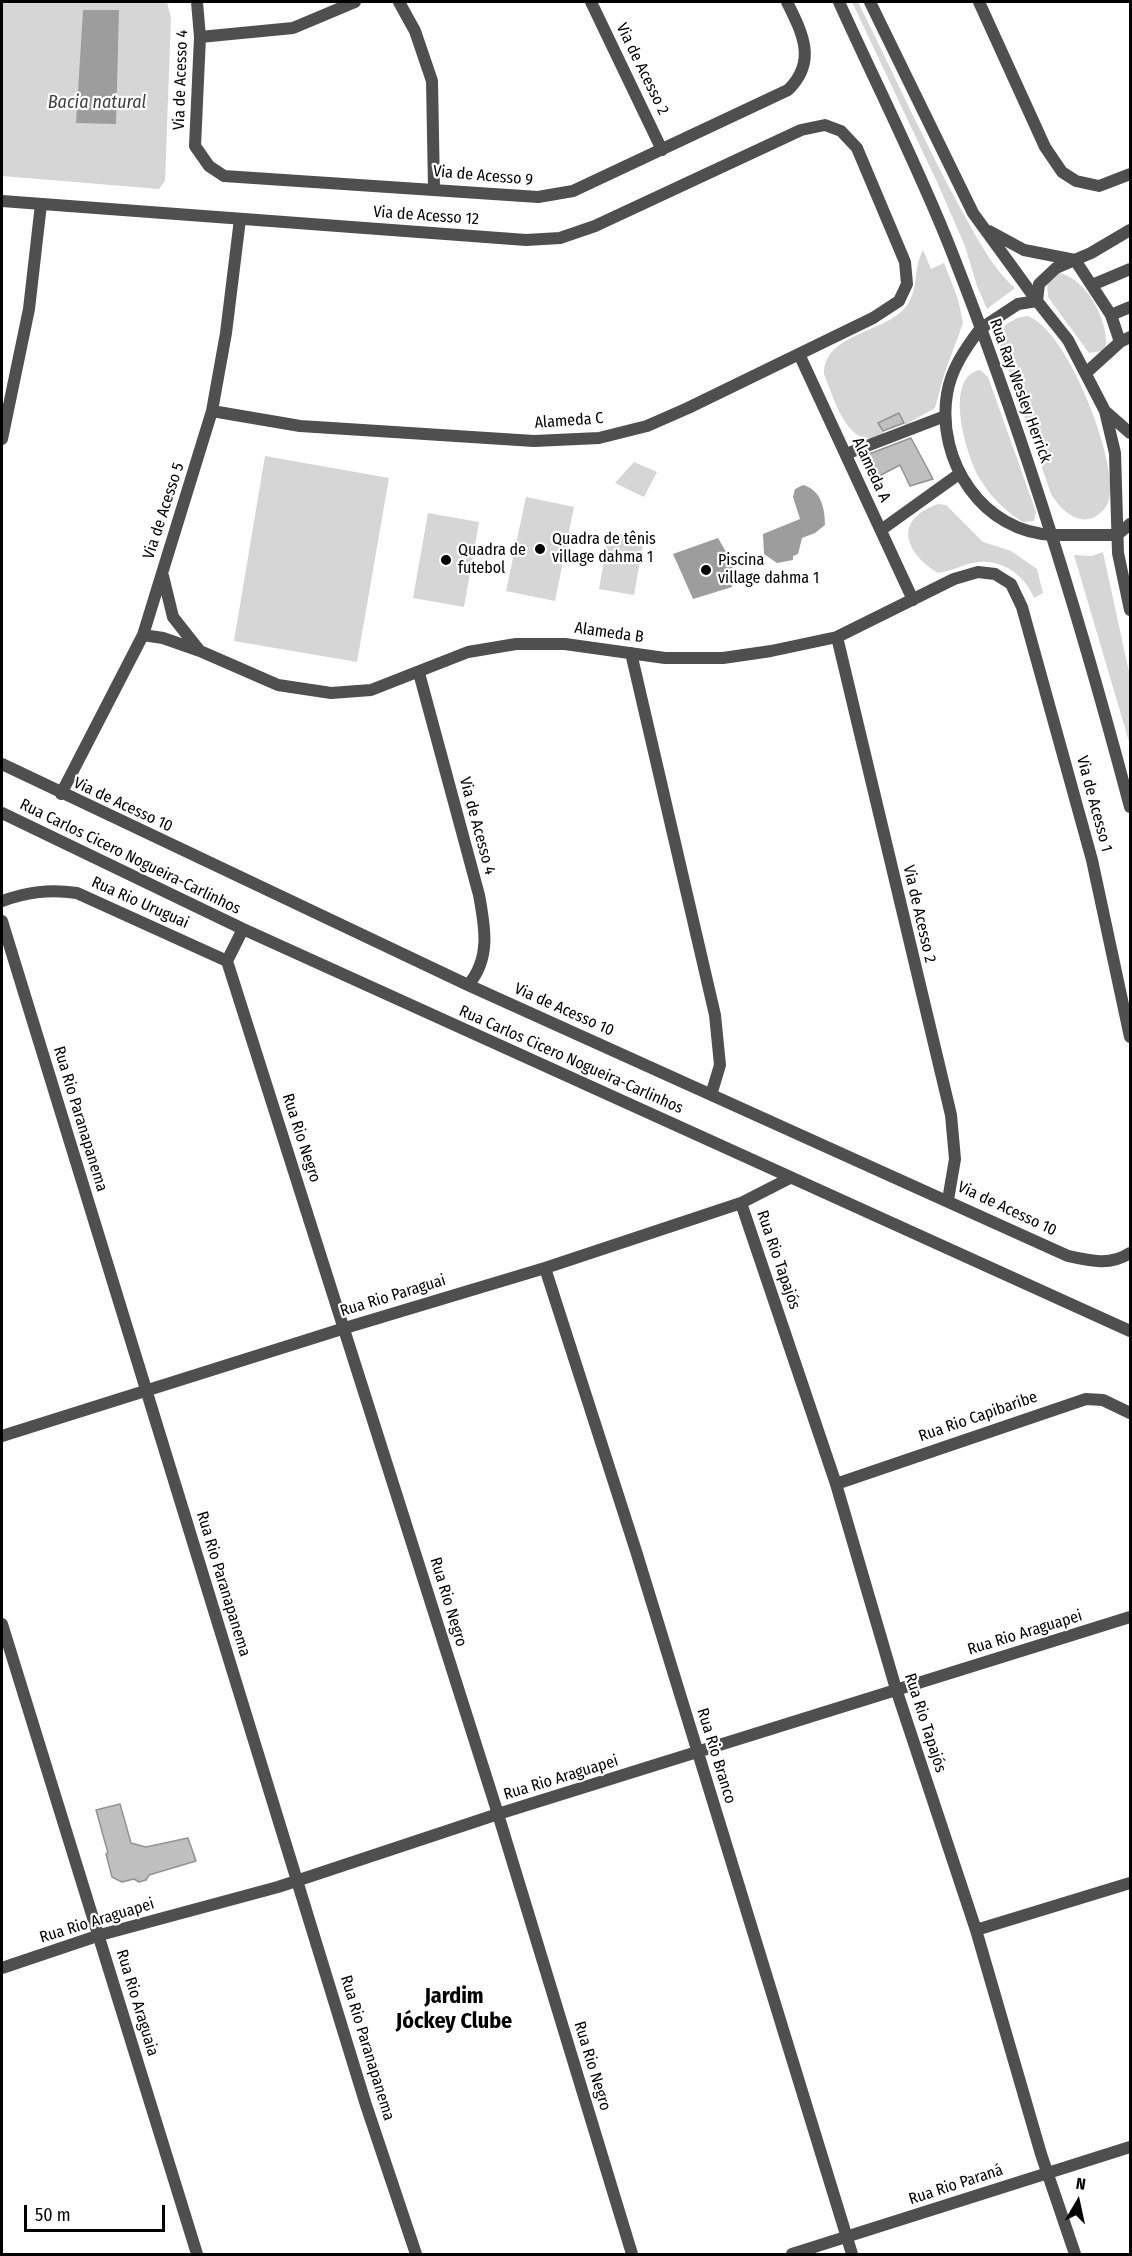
<!DOCTYPE html>
<html>
<head>
<meta charset="utf-8">
<style>
	body { margin:0 }
	#map { position:relative; width:1132px; height:2256px; overflow:hidden; background:#fff; font-family:"Fira Sans Condensed",sans-serif }
	canvas { display:block }
	.frame { position:absolute; inset:0; border:3px solid #000; pointer-events:none }
	.north { position:absolute; left:1048px; top:2172px; width:60px; height:60px; -webkit-text-stroke:4px #fff; paint-order:stroke; rotate:9deg; font-size:16px; font-weight:700; line-height:24px; text-align:center; color:#000 }
	.north::after { content:''; display:block; margin:auto; width:21px; height:27px; background:#000; clip-path:polygon(50% 0,100% 100%,50% 72%,0 100%) }
	.scale { position:absolute; left:24px; top:2205px; width:141px; height:27px; box-sizing:border-box; border:3px solid #000; border-top:0; padding-left:8px; font-size:18px; line-height:21px; white-space:nowrap; color:#000; -webkit-text-stroke:4px #fff; paint-order:stroke }
</style>
</head>
<body>
<div id="map">
<canvas width="1132" height="2256"></canvas>
<div class="frame"></div>
<div class="north">N</div>
<div class="scale">50 m</div>
</div>
<script>
const ctx = document.querySelector('canvas').getContext('2d');
ctx.lineJoin = 'round';
function fill(path, color) {
  ctx.fillStyle = color;
  ctx.fill(path, 'evenodd');
}
function trace(path, color, width, dash) {
  ctx.strokeStyle = color;
  ctx.lineWidth = width;
  ctx.lineCap = dash ? 'butt' : 'round';
  ctx.setLineDash(dash || []);
  ctx.stroke(path);
}
function label(font, color, halo, rows, align = 'center') {
  ctx.font = font + ' "Fira Sans Condensed",sans-serif';
  ctx.lineWidth = 4.5;
  ctx.setLineDash([]);
  ctx.textBaseline = 'middle';
  ctx.strokeStyle = halo;
  ctx.fillStyle = color;
  for (const [text, x, y, turn = 0] of rows) {
    ctx.save();
    ctx.translate(x, y);
    ctx.rotate((+turn || 0) * Math.PI / 180);
    ctx.textAlign = isNaN(turn) ? turn : align;
    if (halo) ctx.strokeText(text, 0, 0);
    ctx.fillText(text, 0, 0);
    ctx.restore();
  }
}
fill(new Path2D(`
	M2 2H167L171 18 165 181 159 189 2 176Z
	M852 2H858C893 72 925 144 963 213 977 238 993 269 1015 288L987 309 977 286 965 246 937 182Z
	M923 250 931 269 944 263 958 299 963 323 944 375 935 408 905 425 899 414 878 423 885 435C848 454 834 398 824 374 824 335 880 333 903 310 920 294 912 269 923 250Z
	M1060 273C1087 280 1108 320 1106 346L1102 351 1089 353 1048 297 1047 282 1052 276Z
	M1027 316C1066 327 1115 455 1110 494 1109 502 1106 509 1099 514 1080 529 1061 510 1051 494L999 342 1005 325 1017 318Z
	M980 370 988 377 1036 512 1034 521 1023 522C1006 512 990 496 980 479 967 458 942 377 980 370Z
	M265 456 389 478 357 662 234 641Z
	M634 462 657 472 644 497 615 483Z
	M526 497 574 507 555 601 506 591Z
	M938 504 946 505 983 542 1011 551 1037 569 1043 593 1034 598C1026 577 1003 559 979 562 965 563 953 571 938 573 904 552 893 520 938 504Z
	M428 513 479 522 464 607 413 598Z
	M609 532 644 538 634 595 599 589Z
	M1103 552 1130 677V745L1074 555 1092 556Z`), '#d6d6d6');
fill(new Path2D(`
	M83 10H119L116 124 76 123Z
	M803 485C821 490 825 508 825 525L815 533 802 538 798 554 793 556V560L777 563 764 554 763 534 800 519 793 497 795 489Z
	M718 538 734 566 728 573 733 580 732 587 693 599 673 554Z`), '#9d9d9d');
const building = new Path2D(`
	M899 413 904 423 883 431 878 423Z
	M911 438 933 479 910 486 900 465 879 476 869 454Z
	M120 1804 131 1843 146 1847 188 1838 196 1861 149 1875 146 1880 139 1882 134 1879 122 1882 112 1877 106 1854 108 1853 96 1810Z`);
fill(building, '#bfbfbf');
trace(building, '#939393', 1.5);
trace(new Path2D(`
	M197 2 200 37 195 146 209 166 224 176 538 197 573 191 788 90C817 62 803 34 787 2
	M399 2 415 31 432 81 434 188
	M591 2 662 150
	M979 2 1045 147 1062 172 1076 181 1099 186 1130 174
	M200 37 293 28 355 2
	M2 201 526 240 560 238 595 226 801 130 825 125 841 131 857 148 905 262 907 284 899 301 873 318 688 408 647 426 599 438 534 441 300 426 212 411
	M1075 260 1111 315 1120 342
	M1092 285 1130 269
	M1037 301 1039 284 1056 268 1091 253 1130 230
	M1111 315 1130 307
	M980 329C965 349 951 369 947 394 936 461 983 533 1054 535
	M799 354 913 600
	M1087 372 1120 342 1130 337
	M2 439 29 309 41 204
	M846 454 945 416
	M881 530 959 474
	M163 576 173 617 199 650
	M143 635 163 638 200 651 278 685 331 693 371 690 468 652 516 644H565L665 658H723L771 651 837 637 954 579 978 572 995 574 1011 584 1022 607 1092 860 1130 1037
	M837 637 951 1115 955 1159 948 1200
	M631 653 715 1015 720 1065 711 1095
	M419 673 479 895C485 927 491 959 468 985
	M2 764 468 985 1068 1256C1090 1261 1111 1266 1130 1253
	M61 794 143 635 212 411 226 333 240 219
	M2 813 243 929 1130 1331
	M2 901C28 892 49 889 77 893L227 961
	M2 921 366 2105 416 2254
	M227 961 498 1814 632 2254
	M227 961 243 929
	M741 1203 836 1484 896 1689 976 1930 1041 2154 1075 2254
	M545 1268 636 1551 852 2254
	M2 1436 345 1328 545 1268 741 1203 790 1178
	M836 1484 1086 1399 1103 1400 1130 1413
	M2 1624 197 2254
	M976 1930 1130 1883
	M2 1968 100 1935 278 1887 498 1814 1130 1617
	M792 2254 1130 2147`), '#4f4f4f', 12);
trace(new Path2D(`
	M839 2C876 84 918 166 951 250 1023 432 1080 618 1130 807
	M870 2 973 213 1037 301 1068 340 1105 411 1115 453 1118 553 1130 610
	M989 231 1024 250 1075 260
	M980 329 1018 304 1037 301
	M1105 411 1130 433
	M1054 535H1117L1130 524`), '#4f4f4f', 12);
for (const [x, y, r, color] of [
	[540,549,6,"#000"],
	[446,560,6,"#000"],
	[706,570,6,"#000"]
]) {
  const dot = new Path2D();
  dot.arc(x, y, r, 0, 2 * Math.PI);
  ctx.fillStyle = color;
  ctx.fill(dot);
  trace(dot, '#fff', 2);
}
label('16px', '#000', '#fff', [
	["Via de Acesso 2",642,69,64],
	["Via de Acesso 4",181,80,-88],
	["Via de Acesso 9",483,176,5],
	["Via de Acesso 12",426,216,4],
	["Rua Ray Wesley Herrick",1020,391,70],
	["Alameda C",569,421,-4],
	["Alameda A",871,470,65],
	["Via de Acesso 5",164,511,-72],
	["Alameda B",609,633,8],
	["Via de Acesso 1",1094,804,75],
	["Via de Acesso 10",123,805,25],
	["Via de Acesso 4",477,826,75],
	["Rua Carlos Cicero Nogueira-Carlinhos",130,857,26],
	["Rua Rio Uruguai",140,903,24],
	["Via de Acesso 2",919,914,77],
	["Via de Acesso 10",564,1010,24],
	["Rua Carlos Cicero Nogueira-Carlinhos",571,1060,24],
	["Rua Rio Paranapanema",80,1119,73],
	["Rua Rio Negro",301,1138,72],
	["Via de Acesso 10",1007,1209,25],
	["Rua Rio Tapajós",778,1260,71],
	["Rua Rio Paraguai",393,1296,-17],
	["Rua Rio Capibaribe",978,1417,-19],
	["Rua Rio Paranapanema",223,1584,73],
	["Rua Rio Negro",448,1602,73],
	["Rua Rio Araguapei",1025,1633,-17],
	["Rua Rio Tapajós",925,1723,72],
	["Rua Rio Branco",716,1756,73],
	["Rua Rio Araguapei",561,1778,-17],
	["Rua Rio Araguapei",97,1921,-17],
	["Rua Rio Araguaia",137,2003,73],
	["Rua Rio Paranapanema",367,2048,73],
	["Rua Rio Negro",592,2066,73],
	["Rua Rio Paraná",956,2185,-18]
]);
label('16px', '#000', '#fff', [
	["Quadra de tênis",552,540],
	["village dahma 1",552,558],
	["Quadra de",458,551],
	["futebol",458,569],
	["Piscina",718,561],
	["village dahma 1",718,579]
], 'left');
label('italic 18px', '#3e3e3e', '#fff', [
	["Bacia natural",97,103]
]);
label('bold 22px', '#000', '#fff', [
	["Jardim",454,1997],
	["Jóckey Clube",454,2022]
]);
</script>
</body>
</html>
